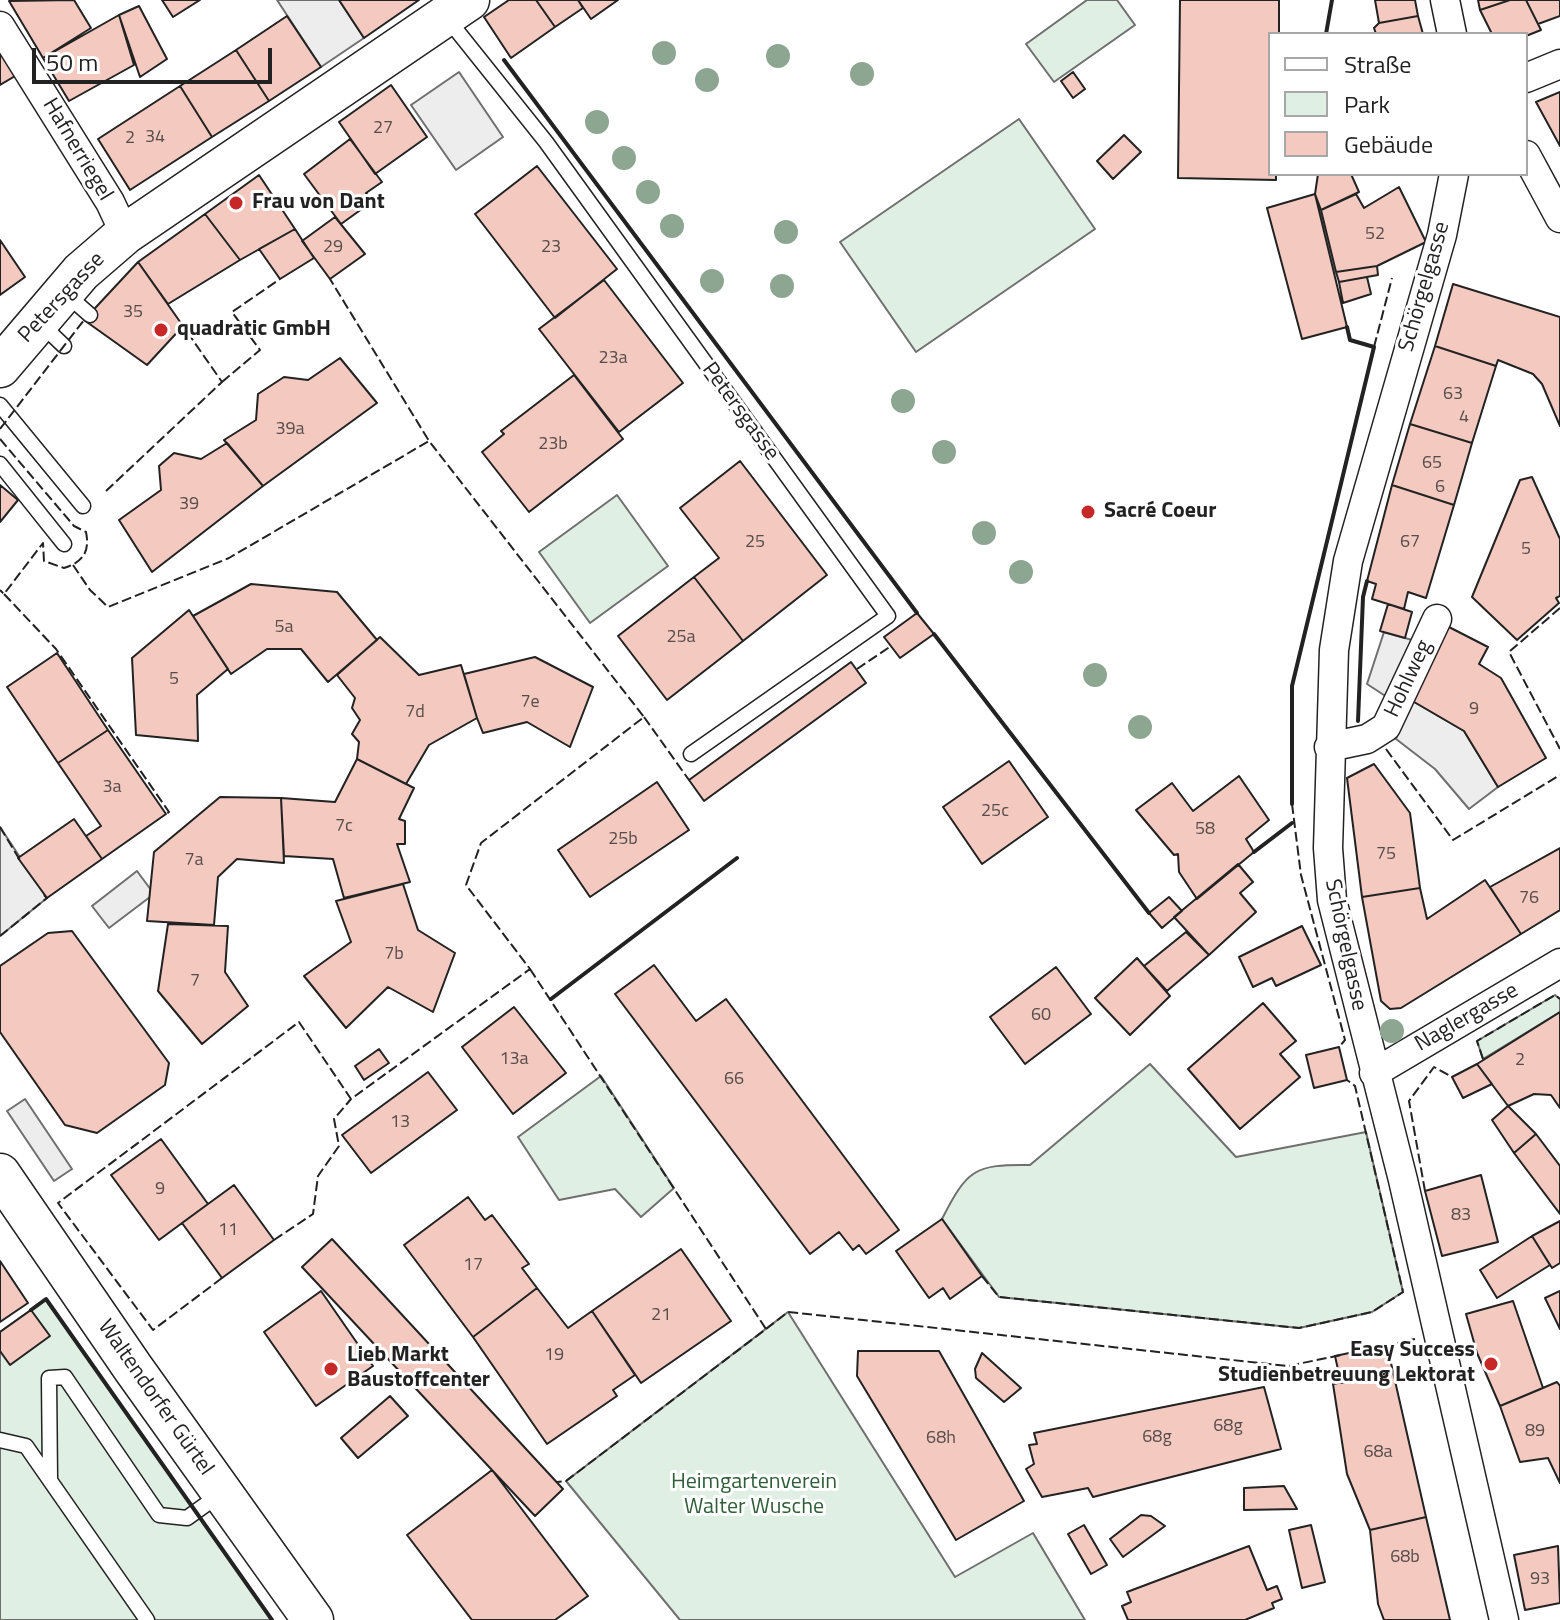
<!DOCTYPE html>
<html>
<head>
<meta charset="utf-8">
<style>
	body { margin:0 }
	#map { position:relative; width:1560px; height:1620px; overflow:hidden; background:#fff; font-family:"Titillium Web",sans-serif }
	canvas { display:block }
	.legend { position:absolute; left:1268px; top:32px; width:260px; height:144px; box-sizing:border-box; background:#fff; border:2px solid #a7a7a7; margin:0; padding:10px 14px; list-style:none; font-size:24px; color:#222 }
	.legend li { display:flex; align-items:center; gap:16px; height:40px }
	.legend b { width:40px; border:2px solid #a7a7a7 }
	.scale { position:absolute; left:32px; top:48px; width:240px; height:36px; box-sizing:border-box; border:4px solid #222; border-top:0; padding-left:10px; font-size:24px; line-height:28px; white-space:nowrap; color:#222; -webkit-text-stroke:6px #fff; paint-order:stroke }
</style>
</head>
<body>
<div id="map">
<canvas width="1560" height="1620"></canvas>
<ul class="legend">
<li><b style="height:10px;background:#fff"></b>Straße</li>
<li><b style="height:22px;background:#e0efe3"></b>Park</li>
<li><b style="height:22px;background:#f3c9c0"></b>Gebäude</li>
</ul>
<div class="scale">50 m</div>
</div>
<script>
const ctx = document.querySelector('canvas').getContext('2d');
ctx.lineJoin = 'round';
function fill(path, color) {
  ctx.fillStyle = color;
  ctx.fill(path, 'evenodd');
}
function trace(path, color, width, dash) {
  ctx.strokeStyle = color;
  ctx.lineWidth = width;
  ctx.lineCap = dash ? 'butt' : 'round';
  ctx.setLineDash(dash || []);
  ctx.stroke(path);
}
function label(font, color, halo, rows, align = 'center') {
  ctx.font = font + ' "Titillium Web",sans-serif';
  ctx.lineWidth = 6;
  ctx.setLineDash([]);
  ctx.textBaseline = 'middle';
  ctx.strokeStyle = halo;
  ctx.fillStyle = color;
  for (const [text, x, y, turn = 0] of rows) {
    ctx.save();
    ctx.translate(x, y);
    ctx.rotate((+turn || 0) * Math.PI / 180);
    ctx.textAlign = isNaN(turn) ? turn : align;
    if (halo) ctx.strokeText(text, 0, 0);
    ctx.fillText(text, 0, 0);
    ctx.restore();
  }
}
const green = new Path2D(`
	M1087 0H1117L1135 25 1054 82 1026 44Z
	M1019 119 1095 229 916 352 840 242Z
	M617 495 668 566 590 623 539 552Z
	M1555 995 1560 999V1012L1483 1059 1477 1041Z
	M1150 1064 1236 1157 1366 1132 1403 1292 1372 1312 1299 1328 999 1297 942 1219C967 1170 974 1164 1030 1165Z
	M601 1076 674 1188 641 1217 615 1189 559 1200 518 1137Z
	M46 1299 272 1620H0V1332Z
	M788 1312 955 1577 1033 1533 1085 1620H680L566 1481Z`);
fill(green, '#e0efe3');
trace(green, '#6f6f6f', 2);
const parking = new Path2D(`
	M277 0H339L364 38 321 67Z
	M459 72 503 137 456 170 411 105Z
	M1384 632 1412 640 1390 699 1367 684Z
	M1409 699 1464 731 1498 787 1469 809 1435 769 1396 739Z
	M0 827 47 898 0 936Z
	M137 871 154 894 109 928 92 906Z
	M25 1099 72 1169 54 1181 7 1111Z`);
fill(parking, '#ededed');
trace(parking, '#6f6f6f', 2);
const building = new Path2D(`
	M74 0 91 28 43 58 9 1Z
	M162 0H200L173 17Z
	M339 0H419L364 38Z
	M509 0H536L555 27 511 58 484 17Z
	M536 0H578L583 8 555 27Z
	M578 0H618L591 19Z
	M1180 0H1279V34H1270V174H1276V180L1178 178Z
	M1375 0H1415L1418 16 1379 23Z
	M1478 0H1510L1480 10Z
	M1510 0H1526L1541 30 1526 36 1492 34 1480 10Z
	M1526 0H1560V16L1538 24Z
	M139 6 167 59 140 77 119 15Z
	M119 15 134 65 69 101 43 58Z
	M287 16 321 67 269 101 236 50Z
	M1418 16 1423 34H1376L1374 28 1379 23Z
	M0 36 22 72 0 85Z
	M236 50 269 101 212 137 180 86Z
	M1073 72 1085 89 1073 98 1061 81Z
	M391 85 427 137 375 174 339 122Z
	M180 86 212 137 130 190 98 139Z
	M1560 92V146L1536 102Z
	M1124 135 1141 152 1113 179 1097 161Z
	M350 139 382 182 366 193 373 201 341 224 304 174Z
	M537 166 617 269 555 318 475 214Z
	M1318 174H1351L1359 192 1321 210 1315 194Z
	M259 175 295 229 240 260 205 214Z
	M1399 187 1426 242 1377 266 1336 272 1321 210 1356 194 1364 208Z
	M1315 194 1347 327 1302 339 1267 208Z
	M205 214 240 260 168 304 138 262Z
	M335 217 365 254 330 279 302 241Z
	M295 229 314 258 280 279 259 249Z
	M0 240 25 277 0 295Z
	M138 262 183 326 147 365 84 320Z
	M1377 266 1378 275 1339 282 1336 272Z
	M1367 277 1371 294 1343 303 1339 282Z
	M604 280 683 383 619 432 539 329Z
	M1453 284 1560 317V426L1542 384 1533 374 1498 360 1496 366 1435 346Z
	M1435 346 1496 366 1472 443 1410 424Z
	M340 358 377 403 263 486 224 440 256 420 258 394 284 377 308 380Z
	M574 375 623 439 529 512 482 452 504 434 501 431Z
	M1410 424 1472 443 1454 505 1392 485Z
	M227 443 263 486 152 572 119 520 161 490 159 466 174 453 201 459Z
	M740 461 827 575 743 641 694 577 719 558 680 508Z
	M1532 477 1560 539V596L1556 598 1559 603 1517 640 1472 597 1520 480Z
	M0 485 18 500 0 522Z
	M1392 485 1454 505 1426 598 1408 592 1404 609 1372 599 1376 584 1367 581Z
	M694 577 743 641 667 700 618 636Z
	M251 584 337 592 377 640 328 682 301 649H267L231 674 193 616Z
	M1388 604 1412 612 1405 638 1380 631Z
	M189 610 228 669 197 695 198 741 136 735 132 658Z
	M917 613 934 634 900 658 884 637Z
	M1447 626 1488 647 1479 664 1501 678 1546 758 1498 787 1464 731 1409 699Z
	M380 637 419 675 461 665 477 718 429 745 406 784 357 759 359 742 352 734 360 720 352 708 355 698 337 675Z
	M57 653 108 730 58 763 7 687Z
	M535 657 593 687 570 747 527 722 483 733 477 718 464 674Z
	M851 662 866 683 704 801 689 780Z
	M108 730 166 814 102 859 86 836 101 826 58 763Z
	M357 759 414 788 399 819 405 821V844H397L410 882 344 898 333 859 284 856 281 798 335 802Z
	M1009 761 1048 817 982 864 943 807Z
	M1374 764 1410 813 1420 888 1362 897 1347 778Z
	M1239 776 1269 820 1246 839 1254 852 1197 899 1179 872 1178 854 1174 855 1136 810 1172 783 1193 811Z
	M657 782 689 830 590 897 558 850Z
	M220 797 281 798 284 863 237 859 218 877 214 925 147 921 154 852Z
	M74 819 102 859 47 898 18 858Z
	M1560 848V910L1521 934 1490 887Z
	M1238 864 1253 882 1240 893 1256 912 1209 955 1174 917Z
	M1485 880 1521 934 1401 1008 1390 1009 1381 1001 1362 897 1420 888 1427 919Z
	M403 884 418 930 455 953 433 1012 388 987 346 1028 304 976 351 942 336 901Z
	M1169 897 1182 911 1162 928 1149 913Z
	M168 924 228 926 225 972 248 1006 202 1044 158 991Z
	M1302 926 1321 965 1276 986 1272 978 1253 987 1239 957Z
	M72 931 169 1063 165 1085 97 1133 65 1125 0 1032V966L48 933Z
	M1186 932 1209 955 1167 991 1144 966Z
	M1137 958 1170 996 1130 1035 1095 998Z
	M654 965 696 1021 726 999 899 1230 866 1254 859 1245 853 1250 839 1232 810 1254 615 994Z
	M1056 967 1091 1014 1025 1064 990 1017Z
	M1263 1003 1296 1041 1280 1054 1300 1077 1240 1129 1188 1069Z
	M514 1007 566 1073 513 1114 462 1047Z
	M1560 1012V1108L1551 1095 1534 1094 1508 1106 1477 1064Z
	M1339 1047 1347 1080 1314 1088 1306 1055Z
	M379 1049 389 1063 364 1080 355 1066Z
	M1477 1064 1492 1084 1463 1098 1452 1077Z
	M428 1072 457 1110 371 1173 342 1135Z
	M1508 1106 1536 1134 1514 1153 1492 1120Z
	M1536 1134 1560 1166V1214L1514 1153Z
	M161 1139 208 1204 159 1240 111 1175Z
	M1481 1175 1498 1242 1442 1256 1425 1191Z
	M234 1185 274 1240 222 1278 182 1223Z
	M468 1197 485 1220 492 1215 529 1264 522 1268 537 1288 473 1337 404 1245Z
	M942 1219 982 1276 950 1299 943 1288 929 1298 896 1251Z
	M1560 1221V1263L1552 1268 1532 1236Z
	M1532 1236 1550 1265 1497 1298 1480 1270Z
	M332 1239 563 1489 535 1516 302 1267Z
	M681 1249 731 1321 641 1383 592 1311Z
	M0 1261 28 1303 0 1322Z
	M537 1288 568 1328 592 1311 635 1375 613 1390 617 1396 547 1444 473 1337Z
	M321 1291 373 1366 316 1406 264 1332Z
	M1560 1291V1329L1545 1298Z
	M1513 1301 1543 1388 1500 1406 1477 1353 1466 1314Z
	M31 1310 50 1336 10 1365 0 1351V1332Z
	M1387 1345 1393 1372 1341 1383 1335 1356Z
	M858 1351H939L1024 1501 956 1540 857 1376Z
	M982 1353 1021 1388 1004 1402 976 1378 975 1369Z
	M1393 1372 1426 1517 1370 1530 1347 1474 1333 1384Z
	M1557 1382 1560 1386V1483L1548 1458 1520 1462 1500 1406Z
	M1264 1387 1281 1449 1093 1497 1088 1488 1042 1497 1026 1469 1034 1464 1029 1445 1037 1444 1034 1433Z
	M390 1396 408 1416 358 1458 341 1438Z
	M492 1470 588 1596 555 1620H472L407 1535Z
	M1284 1486 1297 1509 1244 1510V1488Z
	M1141 1515 1151 1516 1165 1526 1123 1557 1110 1539Z
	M1426 1517 1450 1620H1384L1378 1604 1370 1530Z
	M1084 1525 1107 1565 1091 1574 1068 1534Z
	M1311 1525 1325 1582 1302 1588 1289 1530Z
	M1249 1546 1267 1590 1277 1586 1282 1599 1272 1603 1274 1608 1245 1620H1128L1122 1606 1131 1602 1127 1592Z
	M1558 1546 1560 1603 1525 1610 1514 1555Z`);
fill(building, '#f3c9c0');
trace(building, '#222', 2);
const service = new Path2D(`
	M446 17 546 142 888 616 691 754
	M66 294 90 315
	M41 324 64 346
	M0 405 83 506
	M0 464 64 544
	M0 1440 26 1446 147 1620
	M50 1479 49 1378 65 1377 159 1515 187 1518 219 1495`);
const minor = new Path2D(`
	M1445 0 1452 34
	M0 26 110 202 125 234
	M1526 78 1560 64
	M1526 155 1560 218
	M1454 174 1442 235 1348 561 1334 650 1328 848 1332 900 1403 1180 1504 1620
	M1329 747 1367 739 1386 727 1437 619
	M1374 1073 1560 963`);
const secondary = new Path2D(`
	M0 367 81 272 125 234 469 0
	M0 1174 133 1368 313 1620`);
trace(service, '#222', 17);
trace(minor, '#222', 31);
trace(secondary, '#222', 43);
trace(service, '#fff', 14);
trace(minor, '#fff', 28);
trace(secondary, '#fff', 40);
trace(new Path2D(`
	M1374 347 1392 278
	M222 382 260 350 232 312 280 279
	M0 429 84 320
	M0 439 74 526 86 532C90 552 83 562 64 568L44 561 43 543 4 594 0 590
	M106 491 222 382 183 326
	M73 565 90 590 108 607 229 558 429 441
	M4 594 56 649 169 812 166 814
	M1560 608 1509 652 1560 749
	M857 669 891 646
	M644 717 689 780
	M1386 749 1453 840 1560 775
	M1292 804 1301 875 1345 1040 1339 1047
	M0 827 21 862
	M0 936 47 898 44 895
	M530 969 766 1329 566 1481 557 1482
	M1483 1059 1477 1041 1555 995 1560 999
	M1425 1191 1409 1101 1434 1067 1452 1077
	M274 1240 313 1214 318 1176 339 1146 334 1119 351 1099
	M982 1276 999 1297 1299 1328 1372 1312 1403 1292 1355 1086 1347 1080
	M222 1278 153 1330 58 1203 299 1022 351 1099 530 969 466 885 481 843 644 717 429 441 330 279
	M766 1329 788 1312 1288 1366 1341 1355
	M1384 1346 1415 1339`), '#222', 2, [10, 4]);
trace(new Path2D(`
	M1326 34 1332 0
	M504 60 917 613
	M934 634 1149 913
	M1358 721 1363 597 1367 581
	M1292 804V686L1374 347 1350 340 1347 327
	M1254 852 1292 823
	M551 999 737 858
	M31 1310 46 1299 272 1620`), '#222', 4);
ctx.fillStyle = '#8da692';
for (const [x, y] of [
	[664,53],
	[778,56],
	[862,74],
	[707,80],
	[597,122],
	[624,158],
	[648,192],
	[672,226],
	[786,232],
	[712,281],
	[782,286],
	[903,401],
	[944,452],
	[984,533],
	[1021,572],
	[1095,675],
	[1140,727],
	[1392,1031]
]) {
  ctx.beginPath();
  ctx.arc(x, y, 12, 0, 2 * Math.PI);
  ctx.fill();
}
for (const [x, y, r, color] of [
	[236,203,8,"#c62828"],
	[161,330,8,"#c62828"],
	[1088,512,8,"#c62828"],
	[1491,1364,8,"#c62828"],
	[331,1369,8,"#c62828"]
]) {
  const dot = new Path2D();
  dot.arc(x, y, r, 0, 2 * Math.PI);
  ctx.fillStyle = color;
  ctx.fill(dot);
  trace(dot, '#fff', 3);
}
label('18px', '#564c4a', null, [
	["27",383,129],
	["34",155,138],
	["2",130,139],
	["52",1375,235],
	["29",333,248],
	["23",551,248],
	["35",133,313],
	["23a",613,359],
	["63",1453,395],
	["4",1464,418],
	["39a",290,430],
	["23b",553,445],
	["65",1432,464],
	["6",1440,488],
	["39",189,505],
	["25",755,543],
	["67",1410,543],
	["5",1526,550],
	["5a",284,628],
	["25a",681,638],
	["5",174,680],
	["7e",530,703],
	["9",1474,710],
	["7d",415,713],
	["3a",112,788],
	["25c",995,812],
	["7c",344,827],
	["58",1205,830],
	["25b",623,840],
	["75",1386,855],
	["7a",194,861],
	["76",1529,899],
	["7b",394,955],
	["7",195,982],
	["60",1041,1016],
	["13a",514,1060],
	["2",1520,1061],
	["66",734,1080],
	["13",400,1123],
	["9",160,1190],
	["83",1461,1216],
	["11",228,1231],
	["17",473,1266],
	["21",661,1316],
	["19",554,1356],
	["68g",1228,1427],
	["89",1535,1432],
	["68g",1157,1438],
	["68h",941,1439],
	["68a",1378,1453],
	["68b",1405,1558],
	["93",1540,1580]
]);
label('22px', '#222', '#fff', [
	["Hafnerriegel",77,150,59],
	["Schörgelgasse",1425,287,-74],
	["Petersgasse",62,298,-47],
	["Petersgasse",740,412,54],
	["Hohlweg",1409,679,-65],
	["Schörgelgasse",1345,945,78],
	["Naglergasse",1467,1018,-30],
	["Waltendorfer Gürtel",155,1398,55]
]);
label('bold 22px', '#222', '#fff', [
	["Frau von Dant",252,203],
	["quadratic GmbH",177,330],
	["Sacré Coeur",1104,512],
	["Easy Success",1475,1351,"right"],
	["Studienbetreuung Lektorat",1475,1376,"right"],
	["Lieb Markt",347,1356],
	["Baustoffcenter",347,1381]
], 'left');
label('22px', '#2f5e38', '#fff', [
	["Heimgartenverein",754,1483],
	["Walter Wusche",754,1508]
]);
</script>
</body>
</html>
